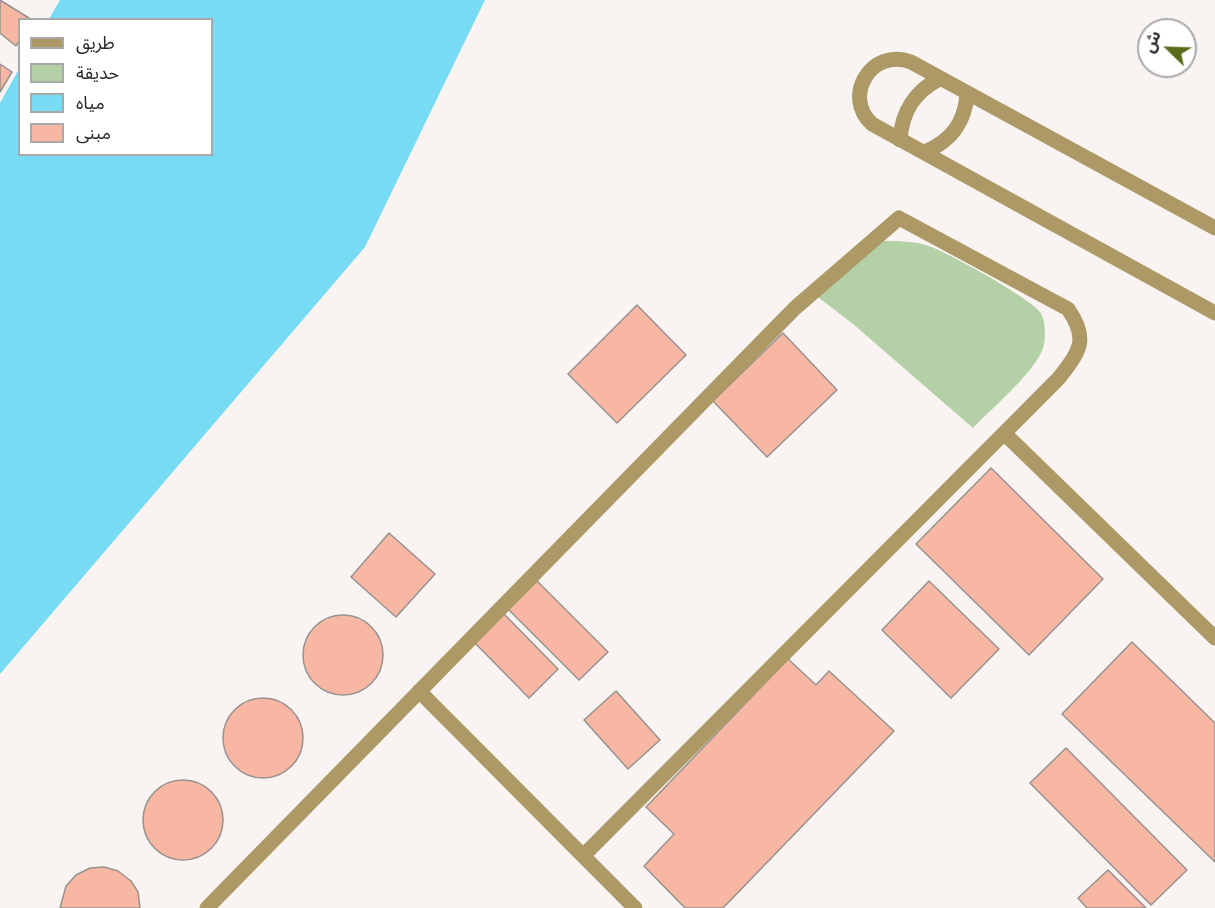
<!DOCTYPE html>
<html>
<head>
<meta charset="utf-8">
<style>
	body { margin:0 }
	#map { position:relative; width:1215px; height:908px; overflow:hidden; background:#f9f4f1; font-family:"Alegreya Sans","Noto Sans Arabic",sans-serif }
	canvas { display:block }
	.legend { position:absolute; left:18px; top:18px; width:195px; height:138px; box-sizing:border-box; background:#fff; border:2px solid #a9a9a9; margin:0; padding:8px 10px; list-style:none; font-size:18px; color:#292827 }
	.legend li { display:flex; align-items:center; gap:12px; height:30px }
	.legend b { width:30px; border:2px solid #a9a9a9 }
	.north { position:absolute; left:1137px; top:18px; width:60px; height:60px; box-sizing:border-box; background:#fff; border:2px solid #a9a9a9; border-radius:50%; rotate:293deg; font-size:16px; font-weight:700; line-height:24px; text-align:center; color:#292827 }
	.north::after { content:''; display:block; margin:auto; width:21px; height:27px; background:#586d1c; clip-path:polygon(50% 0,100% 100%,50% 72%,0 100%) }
</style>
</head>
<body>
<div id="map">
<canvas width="1215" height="908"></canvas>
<ul class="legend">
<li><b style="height:8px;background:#ac9966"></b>طريق</li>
<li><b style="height:16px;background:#b3d0a6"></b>حديقة</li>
<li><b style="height:16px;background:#77dbf3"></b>مياه</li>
<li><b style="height:16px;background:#f7b7a3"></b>مبنى</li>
</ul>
<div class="north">ش</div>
</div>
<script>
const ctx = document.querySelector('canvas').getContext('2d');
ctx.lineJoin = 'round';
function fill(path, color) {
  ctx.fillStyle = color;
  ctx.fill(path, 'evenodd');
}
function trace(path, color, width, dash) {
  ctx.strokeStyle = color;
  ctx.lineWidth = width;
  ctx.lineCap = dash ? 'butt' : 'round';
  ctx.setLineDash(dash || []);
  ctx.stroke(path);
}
fill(new Path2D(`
	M883 241C899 241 914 241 929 246 949 253 1028 297 1040 312 1046 320 1046 339 1043 348 1036 371 991 409 973 428L853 324 814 294Z`), '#b3d0a6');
fill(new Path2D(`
	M60 0H485L365 247 0 674V103L19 69 20 154H212V20L49 19Z`), '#77dbf3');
const building = new Path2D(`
	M0 0 29 18 20 20V39L16 46 0 33Z
	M0 64 12 72 0 92Z
	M637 305 686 355 617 423 568 374Z
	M783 333 837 390 767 457 713 401Z
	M991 468 1103 579 1029 655 916 544Z
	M389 533 435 574 396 617 351 577Z
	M537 581 608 652 579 680 508 609Z
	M929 581 999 649 951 698 882 630Z
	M504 614 558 669 529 698 475 643Z
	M303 655a40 40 0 1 1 80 0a40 40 0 1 1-80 0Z
	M1132 642 1215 723V862L1062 714Z
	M788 659 816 685 829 671 894 731 723 908H685L644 866 674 834 646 807Z
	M616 691 660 740 628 769 584 720Z
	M223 738a40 40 0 1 1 80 0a40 40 0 1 1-80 0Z
	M1066 748 1187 870 1151 905 1030 783Z
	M143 820a40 40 0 1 1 80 0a40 40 0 1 1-80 0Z
	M104 867 118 871 131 881 138 892 140 908H60L66 886 76 875 90 868Z
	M1108 870 1146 908H1087L1078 898Z`);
fill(building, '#f7b7a3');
trace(building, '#979290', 1.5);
trace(new Path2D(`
	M900 140C902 112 914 92 939 79
	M925 152C951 141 965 123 967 94
	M1215 228 911 62C871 47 842 97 872 124L1215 313
	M1005 434 1215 638
	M419 691 635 908
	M207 908 795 308 899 218 1068 309C1089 339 1080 351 1059 378L583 856`), '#ac9966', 15);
</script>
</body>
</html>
